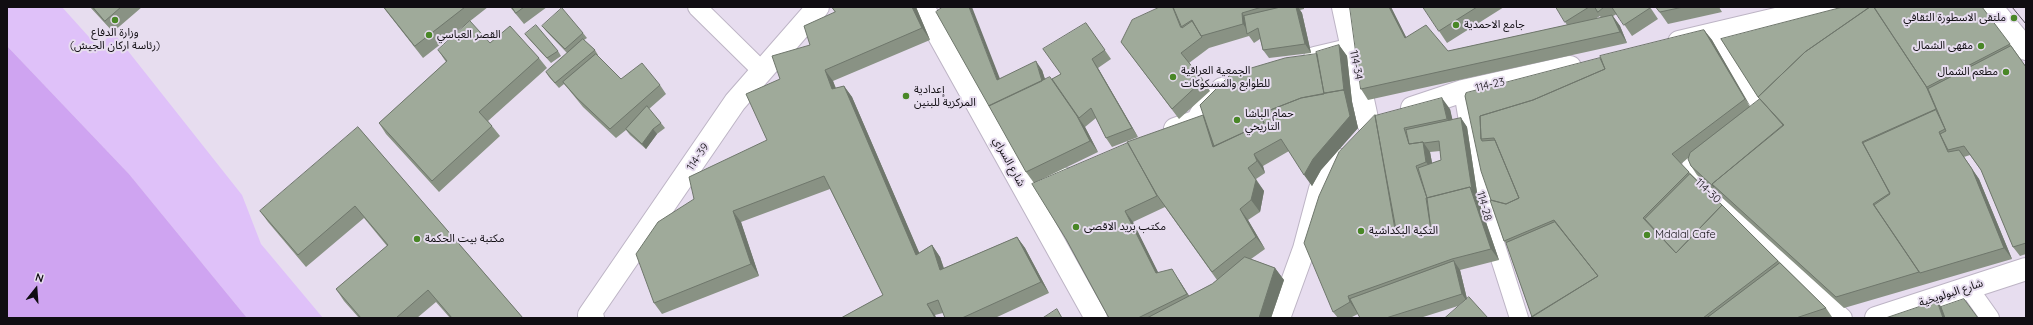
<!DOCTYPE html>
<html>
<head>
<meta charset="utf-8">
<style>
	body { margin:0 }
	#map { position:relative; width:2033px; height:325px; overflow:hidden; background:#e7ddef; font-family:Quicksand,sans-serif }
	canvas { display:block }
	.frame { position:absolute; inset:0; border:8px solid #100d12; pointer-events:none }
	.north { position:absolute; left:16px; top:269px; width:40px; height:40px; -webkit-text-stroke:3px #e7ddef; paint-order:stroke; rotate:17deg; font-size:11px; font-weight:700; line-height:16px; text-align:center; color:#100d12 }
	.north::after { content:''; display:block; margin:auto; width:14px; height:18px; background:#100d12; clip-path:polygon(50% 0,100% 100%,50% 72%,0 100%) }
</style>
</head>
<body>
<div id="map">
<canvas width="2033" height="325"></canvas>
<div class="frame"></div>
<div class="north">N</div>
</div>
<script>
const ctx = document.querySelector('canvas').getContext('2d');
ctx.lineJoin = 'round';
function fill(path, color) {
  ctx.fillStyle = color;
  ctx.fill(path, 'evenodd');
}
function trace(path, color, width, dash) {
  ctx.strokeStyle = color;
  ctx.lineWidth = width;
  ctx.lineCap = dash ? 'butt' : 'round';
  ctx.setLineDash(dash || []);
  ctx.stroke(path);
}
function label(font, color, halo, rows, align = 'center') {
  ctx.font = font + ' Quicksand,"Noto Sans Arabic",sans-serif';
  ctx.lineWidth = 4;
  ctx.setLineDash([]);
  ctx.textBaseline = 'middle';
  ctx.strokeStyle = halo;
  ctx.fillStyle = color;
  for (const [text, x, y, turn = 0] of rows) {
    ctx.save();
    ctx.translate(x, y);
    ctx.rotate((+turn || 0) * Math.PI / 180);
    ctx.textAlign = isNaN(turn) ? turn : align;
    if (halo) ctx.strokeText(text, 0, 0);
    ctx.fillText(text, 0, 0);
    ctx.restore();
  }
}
fill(new Path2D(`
	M7 7H62L98 47 113 32 242 195 261 244 323 318H247L129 174 7 46Z`), '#dfc1f9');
fill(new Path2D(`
	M7 46 129 174 247 318H7Z`), '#cfa4f1');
const service = new Path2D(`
	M697 7 762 71
	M1716 33 1759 110 1747 119
	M1463 91 1481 199 1519 318
	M1708 149C1698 157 1688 161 1691 175L1843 318
	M1968 287 1990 318`);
const minor = new Path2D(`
	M923 7 1096 318
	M1343 7 1368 123
	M1991 7 2026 49
	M1679 42 1827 7
	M1315 58 1353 49
	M1412 108 1463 91 1570 67
	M1175 129 1197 121 1205 107 1222 89
	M1027 193 1062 178
	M593 318 589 315 735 102 818 7
	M1279 318 1304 249 1320 189 1341 160
	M1876 318 2026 269`);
trace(service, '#bdb4c5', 20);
trace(minor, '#bdb4c5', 24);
trace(service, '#fff', 18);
trace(minor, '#fff', 22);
trace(new Path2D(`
	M2012 7 2026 24`), '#534e57', 1);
fill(new Path2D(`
	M90 7H142L113 32Z
	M383 7H488L423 58Z
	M510 7H547L524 24Z
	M832 7H916L930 40 833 81 836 88 844 86 852 97 919 253 932 245 940 257 944 268 1017 237 1025 248 1049 293 995 318H945L943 313 935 315 936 318H841L883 295 830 189 741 222 759 276 662 314 654 303 694 199 767 140 780 79 810 45 835 12Z
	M1160 7H1304V9L1300 10 1302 13 1311 53 1269 58 1263 50 1260 39 1254 43 1249 36 1209 48 1189 63 1203 80 1210 91 1179 119 1121 42Z
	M1391 7 1406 37 1448 51 1567 25 1556 7H1650L1658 19 1632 36 1617 14 1613 16 1620 26 1627 43 1368 100 1361 89ZM1600 16 1601 18 1595 19Z
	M1423 7H1504L1447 43Z
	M1656 7H1719L1722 12 1668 24Z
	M1086 23 1111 59 1098 68 1138 137 1112 147 1106 138 1096 118 1085 127 1098 152 1034 183 1026 172 1000 79 1042 70 1045 79H1052L1061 74Z
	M542 26 583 33 587 38 584 40 595 50 598 55V56L621 79 660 85 666 94 649 109 661 123 665 128 657 134 646 149 630 135 626 130 616 138 583 107 570 91 564 84 559 88 549 77 546 72 567 53 546 31Z
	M1704 30 1712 40 1750 107 1760 99 1721 39 2010 44 2026 67V254L2020 256 2013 247 1981 170 1970 155 1964 157 1979 179 2012 259 1844 308 1697 175 1691 166 1688 158 1681 164 1826 308 1832 317 1830 318H1531L1532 317 1506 243 1504 241 1491 200 1465 96Z
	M525 34 558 51 561 56 551 63 529 39Z
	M490 43 539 58 547 68 488 121 500 136 439 192 386 134 379 123 446 62 438 50Z
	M1339 45 1347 56 1352 102 1358 128 1321 170 1312 186 1289 151 1263 166 1265 173 1256 179 1264 191 1260 212 1248 220 1265 249 1251 259 1275 268 1284 280 1271 318H1109L1066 239 1203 115 1205 118 1317 54ZM1165 207 1217 280 1212 284 1189 296 1179 280 1158 273 1133 222Z
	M1450 109 1452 120 1461 118 1467 127 1478 199 1499 260 1460 270 1467 299 1458 306 1420 318H1360L1358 314 1350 318H1338L1333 312 1375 116ZM1440 151 1441 160 1432 163 1430 152Z
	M358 127 523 318H450L436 302 417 318H359L344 301 336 289 387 246 364 218 306 267 268 222 260 211Z`), '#899284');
fill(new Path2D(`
	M912 7H916L930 40 922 28Z
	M969 7H972L1004 89 997 80Z
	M1296 7H1298L1302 13 1311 53 1305 44Z
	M1389 7H1391L1412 49 1405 38Z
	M1242 13 1250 25 1249 33 1243 24Z
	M1612 15 1620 26 1627 43 1620 32Z
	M1704 30 1712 40 1752 109 1745 99Z
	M1339 45 1347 56 1352 102 1358 128 1321 170 1312 186 1304 175 1344 90Z
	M1092 59 1098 68 1138 137 1132 128Z
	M1036 61 1042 70 1049 92 1043 83Z
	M825 70 833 81 840 101 832 89Z
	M1050 77 1085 127 1098 152 1090 141Z
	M844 86 852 97 925 266 916 255Z
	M1926 86 1934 97 1953 140 1945 129 1936 109Z
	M1442 98 1450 109 1455 130 1447 119Z
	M1203 115 1211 127 1218 148 1213 147Z
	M1461 118 1467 127 1478 199 1499 260 1491 249 1470 187Z
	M653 129 657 134 646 149 642 144Z
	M1423 142 1430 152 1434 173 1426 162Z
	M1959 150 1979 179 2012 259 2004 248Z
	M1254 154 1263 166 1265 173 1257 161Z
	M1256 180 1264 191 1260 212 1251 200Z
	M1240 209 1248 220 1265 249 1256 237Z
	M733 211 741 222 759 276 751 264Z
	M1125 211 1133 222 1164 284 1156 273Z
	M1017 237 1025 248 1049 293 1041 282Z
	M932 245 940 257 948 282 940 270Z
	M1454 261 1460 270 1468 303 1462 294Z
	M1275 268 1284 280 1271 318H1259Z
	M1172 269 1179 280 1195 305 1187 294Z
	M1348 296 1356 308 1358 314 1350 302Z
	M1937 301 1945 312 1947 318H1943Z
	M927 304 935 315 936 318H935Z`), '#6f776c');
const building = new Path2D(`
	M93 7H121L105 21Z
	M384 7H465L415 46Z
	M512 7H524L516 13Z
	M832 7H912L922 28 825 70 832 89 844 86 916 255 932 245 940 270 1017 237 1041 282 962 318H945L938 300 927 304 935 318H841L883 295 824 176 733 211 751 264 654 303 636 254 658 222 694 199 689 177 767 140 746 94 780 79 772 56 810 45 804 26 835 12Z
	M943 7H969L997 80 1036 61 1042 81 989 106 936 12Z
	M1160 7H1173L1182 28 1192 21 1202 37 1181 53 1203 80 1172 109 1121 42 1132 20Z
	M1173 7H1262L1242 13 1243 24 1201 36 1192 20 1181 27Z
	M1281 7H1296L1305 44 1263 50 1258 28 1247 34 1244 16Z
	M1350 7H1389L1405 38 1426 25 1448 51 1612 15 1620 32 1361 89Z
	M1423 7H1477L1439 31Z
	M1556 7H1589L1565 22Z
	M1595 7H1604L1598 12Z
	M1612 7H1650V8L1624 25Z
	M1656 7H1683L1660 12Z
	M1843 7H1870L1805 52 1758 97 1721 39Z
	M1870 7H1874L1926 86 1936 109 1862 142 1890 193 1873 204 1919 272 1836 297 1712 184 1784 125 1758 97 1805 52Z
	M1874 7H1982L2010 44 1927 87Z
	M562 8 583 33 565 49 542 26Z
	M470 21 490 43 510 26 539 58 479 112 492 126 432 181 379 123 447 61 438 50Z
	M1086 23 1105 50 1092 59 1132 128 1106 138 1091 108 1079 118 1052 79 1061 74 1043 49Z
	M536 25 558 51 547 58 525 34Z
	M1704 30 1745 99 1672 154 1689 172 1643 218 1676 253 1722 205 1778 261 1703 318H1531V317L1598 276 1554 220 1504 241 1490 200 1506 204 1519 198 1494 138 1481 139 1480 116 1533 100 1605 69 1600 56Z
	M583 39 595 50 555 83 546 72Z
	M1339 45 1344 91V90L1324 93 1316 52Z
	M2011 46 2026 67V243L2013 247 1981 170 1964 146 1948 150 1940 134 1946 131 1928 89Z
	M596 54 621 79 642 63 660 85 610 129 577 98 563 82Z
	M1317 54 1324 94 1301 98 1260 114 1264 123 1214 146 1200 105 1231 74 1285 58Z
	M1600 58 1605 69 1533 100 1480 116 1481 139 1482 141 1495 140 1519 198 1506 204 1491 200 1481 171 1465 96 1466 93Z
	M1050 77 1077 116 1090 141 1026 172 989 106Z
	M1344 90 1350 116 1313 159 1304 175 1281 139 1254 154 1257 161 1248 168 1256 180 1251 200 1240 209 1256 237 1212 272 1157 195 1127 142 1203 115 1213 147 1264 123 1260 114 1301 98Z
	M1442 98 1447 119 1404 128 1409 144 1423 142 1426 162 1416 166 1427 198 1431 230 1397 235 1375 116Z
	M1760 99 1783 125 1712 184 1714 187 1691 166 1688 159 1690 153Z
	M647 106 661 123 653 129 642 144 626 129Z
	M1936 110 1945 129 1939 132 1948 152 1959 150 1972 169 2004 248 1920 273 1874 205 1890 194 1863 143Z
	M1375 115 1396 235 1431 230 1426 198 1470 187 1491 249 1452 259 1348 296 1350 302 1333 312 1304 243 1319 196 1339 152Z
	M1461 118 1472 190 1470 187 1427 198 1418 168 1441 160 1439 141 1424 143 1423 142 1409 144 1406 130Z
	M358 127 523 318H452L428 290 396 318H361L336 289 388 245 355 206 298 255 260 211Z
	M1128 143 1157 196 1125 211 1156 273 1172 269 1187 294 1138 318H1109L1066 239 1032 184Z
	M1690 174 1722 205 1676 253 1645 219Z
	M1555 222 1598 276 1532 317 1506 243Z
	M1245 257 1275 268 1259 318H1147L1212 284Z
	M1454 261 1462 294 1386 318H1360L1350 299Z
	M1780 263 1826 308 1796 318H1707Z
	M1469 297 1488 318H1445Z
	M1964 299 1978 318H1945L1941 307Z
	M1937 301 1943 318H1886Z
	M1057 309 1062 318H1043Z`);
fill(building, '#9faa9a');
trace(building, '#6f776c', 1);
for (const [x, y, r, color] of [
	[2014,18,4,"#498727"],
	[115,20,4,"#498727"],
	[1456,25,4,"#498727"],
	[429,35,4,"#498727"],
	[1981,46,4,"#498727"],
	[2006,72,4,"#498727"],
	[1173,77,4,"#498727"],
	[906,96,4,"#498727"],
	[1237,120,4,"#498727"],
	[1076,227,4,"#498727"],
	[1361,231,4,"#498727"],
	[1647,235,4,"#498727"],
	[417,239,4,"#498727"]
]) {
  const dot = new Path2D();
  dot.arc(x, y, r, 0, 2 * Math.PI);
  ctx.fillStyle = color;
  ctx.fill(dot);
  trace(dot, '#e7ddef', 1.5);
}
label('11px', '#100d12', '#e7ddef', [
	["ملتقى الاسطورة الثقافي",2006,18,"right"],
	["جامع الاحمدية",1464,25],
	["وزارة الدفاع",115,33,"center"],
	["(رئاسة اركان الجيش)",115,46,"center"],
	["القصر العباسي",437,35],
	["مقهی الشمال",1973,46,"right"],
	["الجمعية العراقية",1181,71],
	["للطوابع والمسكوكات",1181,84],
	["مطعم الشمال",1998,72,"right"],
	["إعدادية",914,90],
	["المركزية للبنين",914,103],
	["حمام الباشا",1245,114],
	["التاريخي",1245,127],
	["مكتب بريد الاقصى",1084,227],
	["التكية البكداشية",1369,231],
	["Mdalal Cafe",1655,235],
	["مكتبة بيت الحكمة",425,239]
], 'left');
label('11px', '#100d12', '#e7ddef', [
	["114-34",1356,65,79],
	["114-23",1490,85,-13],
	["114-39",698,157,-56],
	["شارع السراي",1009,162,61],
	["114-30",1708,191,43],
	["114-28",1484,206,74],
	["شارع البولويخية",1951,293,-18]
]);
</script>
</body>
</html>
